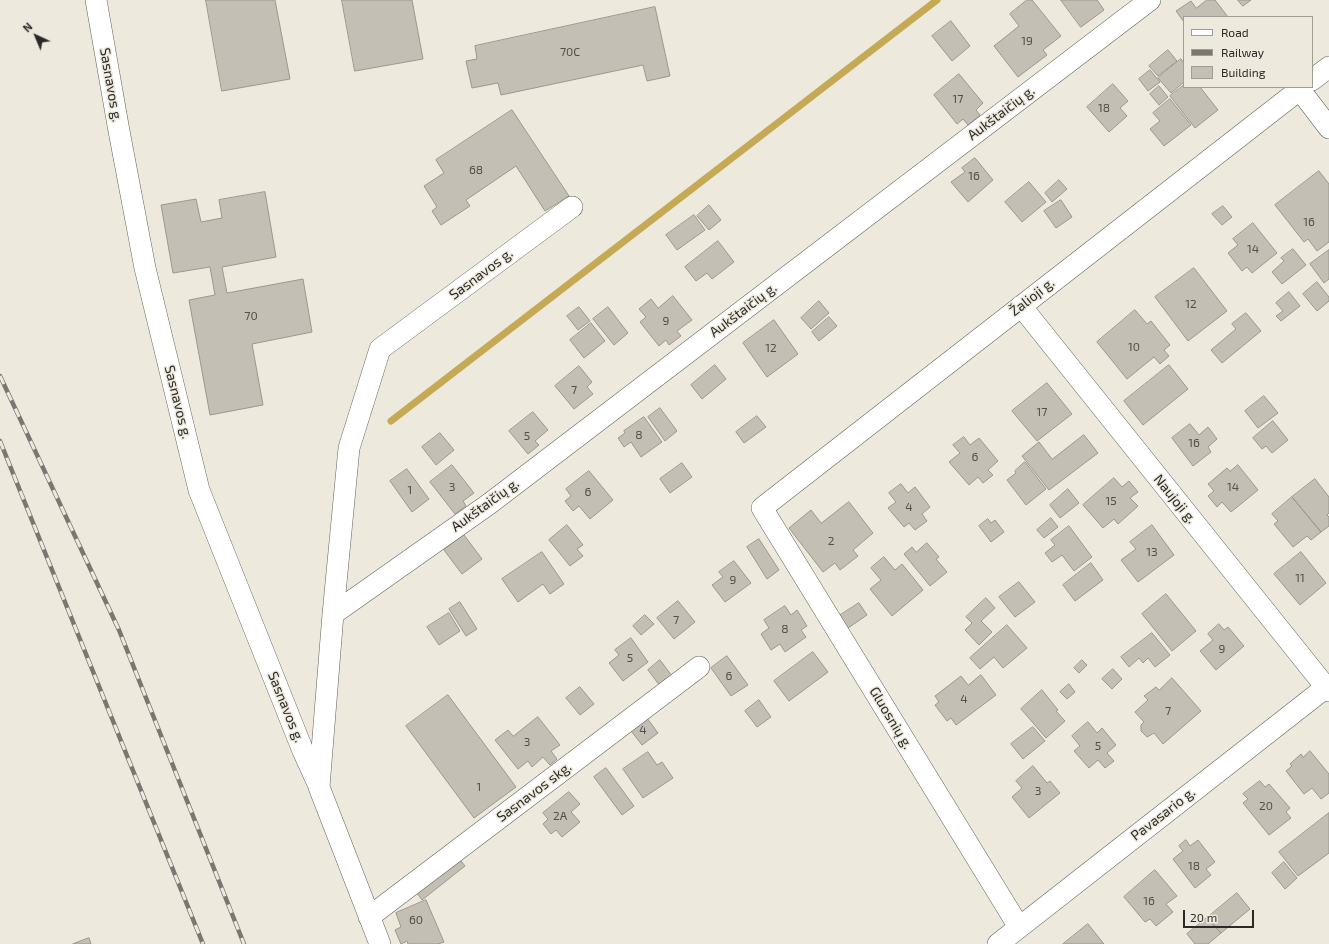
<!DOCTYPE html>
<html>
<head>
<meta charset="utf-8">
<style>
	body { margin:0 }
	#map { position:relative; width:1329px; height:944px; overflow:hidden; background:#ede9dd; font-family:"Exo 2",sans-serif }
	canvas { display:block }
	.legend { position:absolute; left:1183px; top:16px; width:130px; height:72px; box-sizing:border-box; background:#ede9dd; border:1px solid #a09d94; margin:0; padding:5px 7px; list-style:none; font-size:12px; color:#2c2a26 }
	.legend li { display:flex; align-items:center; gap:8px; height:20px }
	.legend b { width:20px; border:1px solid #a09d94 }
	.north { position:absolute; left:16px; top:16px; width:40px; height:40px; -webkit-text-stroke:3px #ede9dd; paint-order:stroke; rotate:316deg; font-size:11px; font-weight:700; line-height:16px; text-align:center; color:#2c2a26 }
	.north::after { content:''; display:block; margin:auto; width:14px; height:18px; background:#2c2a26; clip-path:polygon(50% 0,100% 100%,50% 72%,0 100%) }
	.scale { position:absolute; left:1183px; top:910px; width:71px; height:18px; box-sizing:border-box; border:2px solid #2c2a26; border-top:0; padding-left:5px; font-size:12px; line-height:14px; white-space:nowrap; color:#2c2a26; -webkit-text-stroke:3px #ede9dd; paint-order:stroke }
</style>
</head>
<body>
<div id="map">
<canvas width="1329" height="944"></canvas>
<ul class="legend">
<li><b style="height:5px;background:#fff"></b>Road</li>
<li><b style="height:5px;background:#7a7770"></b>Railway</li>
<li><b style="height:11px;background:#c3bfb4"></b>Building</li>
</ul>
<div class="north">N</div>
<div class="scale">20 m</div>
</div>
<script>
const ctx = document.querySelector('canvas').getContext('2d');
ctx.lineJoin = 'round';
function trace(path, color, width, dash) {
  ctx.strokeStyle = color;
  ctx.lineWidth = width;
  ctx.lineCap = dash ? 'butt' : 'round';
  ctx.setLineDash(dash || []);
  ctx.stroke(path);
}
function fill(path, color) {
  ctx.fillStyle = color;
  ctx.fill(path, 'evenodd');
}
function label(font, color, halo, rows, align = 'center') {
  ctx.font = font + ' "Exo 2",sans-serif';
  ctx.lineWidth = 3;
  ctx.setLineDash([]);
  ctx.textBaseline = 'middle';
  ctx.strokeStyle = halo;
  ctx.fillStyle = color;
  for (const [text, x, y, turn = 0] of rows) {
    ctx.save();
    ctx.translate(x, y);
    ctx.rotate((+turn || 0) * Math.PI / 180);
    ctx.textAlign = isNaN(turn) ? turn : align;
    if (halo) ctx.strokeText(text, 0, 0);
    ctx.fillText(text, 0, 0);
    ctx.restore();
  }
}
trace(new Path2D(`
	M391 421 937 0`), '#c5a955', 7);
const building = new Path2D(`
	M206 0H275L290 79 222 91Z
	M342 0H412L423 59 355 71Z
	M1027 0H1032L1061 36 1043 50 1047 55 1018 77 994 46 1019 26 1010 14Z
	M1061 0H1097L1104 10 1081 27Z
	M1207 0H1215L1228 17H1184V22L1176 11 1191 1 1196 8Z
	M1238 0H1251L1243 6Z
	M655 7 670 76 647 81 643 65 501 95 498 83 472 88 466 61 477 59 475 46Z
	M951 21 970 46 952 61 932 36Z
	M1168 50 1177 61 1158 76 1149 66Z
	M1181 59 1184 63V82L1171 93 1158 78Z
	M1150 70 1160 82 1148 91 1139 79Z
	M959 74 983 103 976 110 980 115 968 125 963 119 957 124 934 95Z
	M1113 84 1128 101 1120 108 1127 116 1109 132 1087 107Z
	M1184 85V87H1200L1218 110 1195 128 1170 96Z
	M1159 86 1168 97 1159 105 1150 94Z
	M1170 99 1191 125 1164 146 1150 129 1160 121 1153 113Z
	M512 110 569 196 545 211 516 166 466 200 470 206 441 225 432 211 437 207 424 186 444 173 436 160Z
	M975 158 993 180 968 202 951 182 965 172 962 168Z
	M1319 171 1329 184V242L1317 251 1308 239 1304 242 1275 205Z
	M1059 180 1067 189 1052 202 1045 193Z
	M1029 182 1046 202 1022 222 1005 202Z
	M265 192 276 257 222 267 227 293 303 279 312 332 252 344 263 405 210 415 189 300 215 295 210 267 173 273 161 205 196 199 201 222 222 218 219 200Z
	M1061 200 1072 217 1056 228 1044 211Z
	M709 205 721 220 709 230 697 216Z
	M1223 206 1232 217 1222 225 1212 214Z
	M694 215 705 230 677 250 666 235Z
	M1253 223 1277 253 1252 273 1247 267 1242 271 1228 253 1238 245 1233 239Z
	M718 241 734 262 712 279 707 273 696 281 685 267Z
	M1293 249 1306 265 1282 284 1272 272 1284 261 1281 258Z
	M1329 250V279L1324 283 1310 264Z
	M1194 268 1227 311 1188 341 1155 297Z
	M1317 282 1329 297V301L1317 311 1303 294Z
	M1289 292 1300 306 1281 321 1276 316 1283 311 1276 303Z
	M673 296 692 320 677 331 681 336 669 345 666 340 659 346 640 322 646 317 639 309 651 299 658 308Z
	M819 301 829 313 811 329 801 318Z
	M579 307 590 321 578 330 567 316Z
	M608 307 628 333 614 345 593 319Z
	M1135 310 1147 324 1151 321 1170 345 1164 350 1169 356 1160 364 1154 357 1127 379 1097 342Z
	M1246 313 1261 331 1222 363 1211 350 1236 329 1232 324Z
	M829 317 837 326 819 341 812 332Z
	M774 320 798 354 767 377 743 343Z
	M591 323 605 341 584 358 570 340Z
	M715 365 726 379 702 399 691 385Z
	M1169 365 1188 389 1143 425 1124 401Z
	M579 366 592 382 587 387 593 394 574 409 555 386Z
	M1047 383 1072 414 1037 441 1012 411Z
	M1264 396 1278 413 1258 428 1245 411Z
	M660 408 677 431 665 441 648 417Z
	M533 412 548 430 535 441 539 445 528 454 509 431Z
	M757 416 766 427 744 443 736 432Z
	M644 417 662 442 641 457 631 442 624 447 618 438 625 433 624 431Z
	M1273 421 1288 440 1272 453 1266 446 1262 449 1253 438Z
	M1190 424 1199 435 1208 427 1217 439 1208 447 1211 452 1193 466 1172 438Z
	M440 433 454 450 436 465 422 447Z
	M1084 435 1098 453 1049 490 1022 456 1039 442 1052 459Z
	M964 437 970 445 979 438 998 461 988 470 993 475 983 483 978 477 969 485 949 462 960 453 953 445Z
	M1025 462 1046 489 1026 505 1007 480 1016 473 1015 471Z
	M682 463 692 477 670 493 660 479Z
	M452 465 474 493 463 501 466 506 455 514 430 482Z
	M1238 465 1258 490 1231 512 1222 502 1217 507 1208 496 1214 491 1208 484 1227 468 1230 471Z
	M407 469 429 499 412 512 390 481Z
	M589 471 613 500 590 519 579 506 573 511 565 501 571 496 566 489Z
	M1114 478 1122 487 1129 481 1138 492 1130 498 1138 506 1118 524 1114 519 1103 528 1083 505Z
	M1315 479 1329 497V513L1327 515 1329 517V526L1321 532 1292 497Z
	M901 484 908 493 915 487 930 507 922 514 927 521 915 530 909 523 904 527 888 508 896 502 889 493Z
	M1068 489 1079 503 1060 518 1050 505Z
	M1292 497 1321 532 1311 540 1307 536 1293 547 1274 524 1278 521 1272 514Z
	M849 502 873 533 853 550 858 556 840 570 835 563 823 572 789 528 811 510 821 523Z
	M1051 518 1058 527 1044 538 1037 530Z
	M988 519 991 523 995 520 1004 532 991 542 979 526Z
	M567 525 583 545 577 549 583 556 570 566 549 540Z
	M1152 525 1174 555 1138 582 1121 560 1136 549 1130 542Z
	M1069 526 1092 557 1074 571 1062 555 1052 562 1045 553 1055 545 1051 540Z
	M464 535 482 559 462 574 444 550Z
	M759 539 779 570 767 579 747 547Z
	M927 543 939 557 936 559 947 572 930 586 904 554 912 547 916 552Z
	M542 552 564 584 550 594 543 584 518 602 502 579Z
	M1301 552 1326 583 1300 605 1274 574Z
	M884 557 895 570 902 564 923 590 892 616 870 589 881 580 871 568Z
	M734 561 751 583 725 602 712 585 723 577 719 572Z
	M1091 563 1103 580 1075 601 1063 585Z
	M1019 582 1035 602 1015 617 999 597Z
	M1166 594 1196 631 1172 651 1142 614Z
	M986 598 995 608 981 621 992 632 979 645 965 630 972 623 966 617Z
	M678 601 695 622 674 639 657 618Z
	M460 602 477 629 466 636 449 609Z
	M859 603 867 615 848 628 839 616Z
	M785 606 791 615 797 610 807 626 801 630 806 637 785 652 780 644 771 650 761 634 769 628 764 620Z
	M449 613 460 631 439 645 427 627Z
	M645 615 654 624 641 635 633 626Z
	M1219 624 1224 630 1228 627 1244 646 1216 670 1200 651 1213 640 1208 634Z
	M1007 625 1027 648 1003 668 994 657 980 669 970 658Z
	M1152 633 1170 655 1155 667 1148 658 1143 663 1139 658 1129 667 1121 657Z
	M631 638 648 662 623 681 609 663 619 655 615 650Z
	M813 652 828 672 789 701 774 681Z
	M727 656 748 685 731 696 711 668Z
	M660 660 672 676 660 686 648 670Z
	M1082 660 1087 665 1079 673 1074 668Z
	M1113 669 1122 679 1112 689 1102 679Z
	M981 675 996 695 956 725 951 718 947 721 935 705 939 702 935 696 961 676 968 685Z
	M1172 678 1201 711 1163 744 1154 733 1147 737 1141 731V725L1144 722 1135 712 1148 700 1144 696 1156 687 1159 690Z
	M1069 684 1075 692 1067 699 1060 692Z
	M580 687 594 704 580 715 566 698Z
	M1042 690 1058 710 1056 711 1065 721 1046 738 1021 709Z
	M448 695 516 787 474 818 406 726Z
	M759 700 771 717 757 727 745 711Z
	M644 714 658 733 642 745 628 727Z
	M538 717 560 745 551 751 557 759 550 765 543 757 532 767 528 761 518 769 495 740 508 730 513 736Z
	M1088 722 1097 733 1102 728 1116 745 1107 753 1114 761 1105 768 1098 760 1089 768 1074 751 1080 746 1072 736Z
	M1033 727 1045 741 1023 759 1011 744Z
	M1310 751 1329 774V793L1321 799 1312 788 1304 794 1286 771 1292 766 1290 764 1301 754 1303 757Z
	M648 752 657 765 662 762 673 778 643 798 623 769Z
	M1033 766 1047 783 1050 781 1060 793 1029 818 1012 797 1022 788 1016 781Z
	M606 768 634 806 622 815 594 777Z
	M1260 781 1265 787 1269 784 1290 808 1286 812 1291 818 1269 835 1243 803 1248 799 1243 794Z
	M569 792 580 804 571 812 580 822 562 837 556 830 551 834 543 824 548 819 543 813Z
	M1329 813V853L1298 876 1279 852Z
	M1186 840 1190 846 1198 840 1215 862 1206 869 1211 875 1195 888 1173 859 1183 851 1179 846Z
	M457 856 465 866 422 900 414 889Z
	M1284 862 1297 878 1285 889 1272 873Z
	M1155 870 1177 896 1166 904 1173 912 1156 926 1150 919 1145 922 1124 897Z
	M1237 893 1250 909 1221 933 1207 918Z
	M426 900 444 942 438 944H408L407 941 401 944 395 930 401 927 396 913Z
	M1207 918 1221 933 1208 944H1195L1187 934Z
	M1088 924 1104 944H1063Z
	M89 938 91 944H73Z`);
fill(building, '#c3bfb4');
trace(building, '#9b978c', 1);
const street = new Path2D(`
	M96 0 119 131 145 268 199 490 303 751 318 784
	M1312 80 1329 67
	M1300 90 1329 128
	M1021 306 1329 691
	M333 614 489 504 1150 0
	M369 917 699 667
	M1019 927 762 508 1303 87
	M380 944 319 787 333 614 349 448 380 349 572 207
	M998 944 1329 685`);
trace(street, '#666258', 22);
trace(street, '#fff', 21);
const rail = new Path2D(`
	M0 376 119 630 244 944
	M0 441 203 944`);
trace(rail, '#7a7770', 4.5);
trace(rail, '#ede9dd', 3, [9]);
label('12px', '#524f4a', null, [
	["19",1027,41],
	["70C",570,52],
	["17",958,99],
	["18",1104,108],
	["68",476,170],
	["16",974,176],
	["16",1309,222],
	["14",1253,249],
	["12",1191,304],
	["70",251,316],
	["9",666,321],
	["10",1134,347],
	["12",771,348],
	["7",574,390],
	["17",1042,412],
	["8",639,435],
	["5",527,436],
	["16",1194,443],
	["6",975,457],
	["3",452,487],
	["14",1233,487],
	["1",410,490],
	["6",588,492],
	["15",1111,501],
	["4",909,507],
	["2",831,541],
	["13",1152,552],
	["11",1300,578],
	["9",733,580],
	["7",676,620],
	["8",785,629],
	["9",1222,649],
	["5",630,658],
	["6",729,676],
	["4",964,699],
	["7",1168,711],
	["4",643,730],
	["3",527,742],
	["5",1098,746],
	["1",479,787],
	["3",1038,791],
	["20",1266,806],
	["2A",560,816],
	["18",1194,866],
	["16",1149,901],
	["60",416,920]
]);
label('14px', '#2c2a26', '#ede9dd', [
	["Sasnavos g.",111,85,80],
	["Aukštaičių g.",1001,113,-37],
	["Sasnavos g.",481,274,-37],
	["Žalioji g.",1032,297,-38],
	["Aukštaičių g.",743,310,-37],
	["Sasnavos g.",178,402,76],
	["Naujoji g.",1175,499,51],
	["Aukštaičių g.",485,505,-36],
	["Sasnavos g.",286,707,68],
	["Gluosnių g.",891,718,59],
	["Sasnavos skg.",534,792,-37],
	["Pavasario g.",1163,814,-38]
]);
</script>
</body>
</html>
